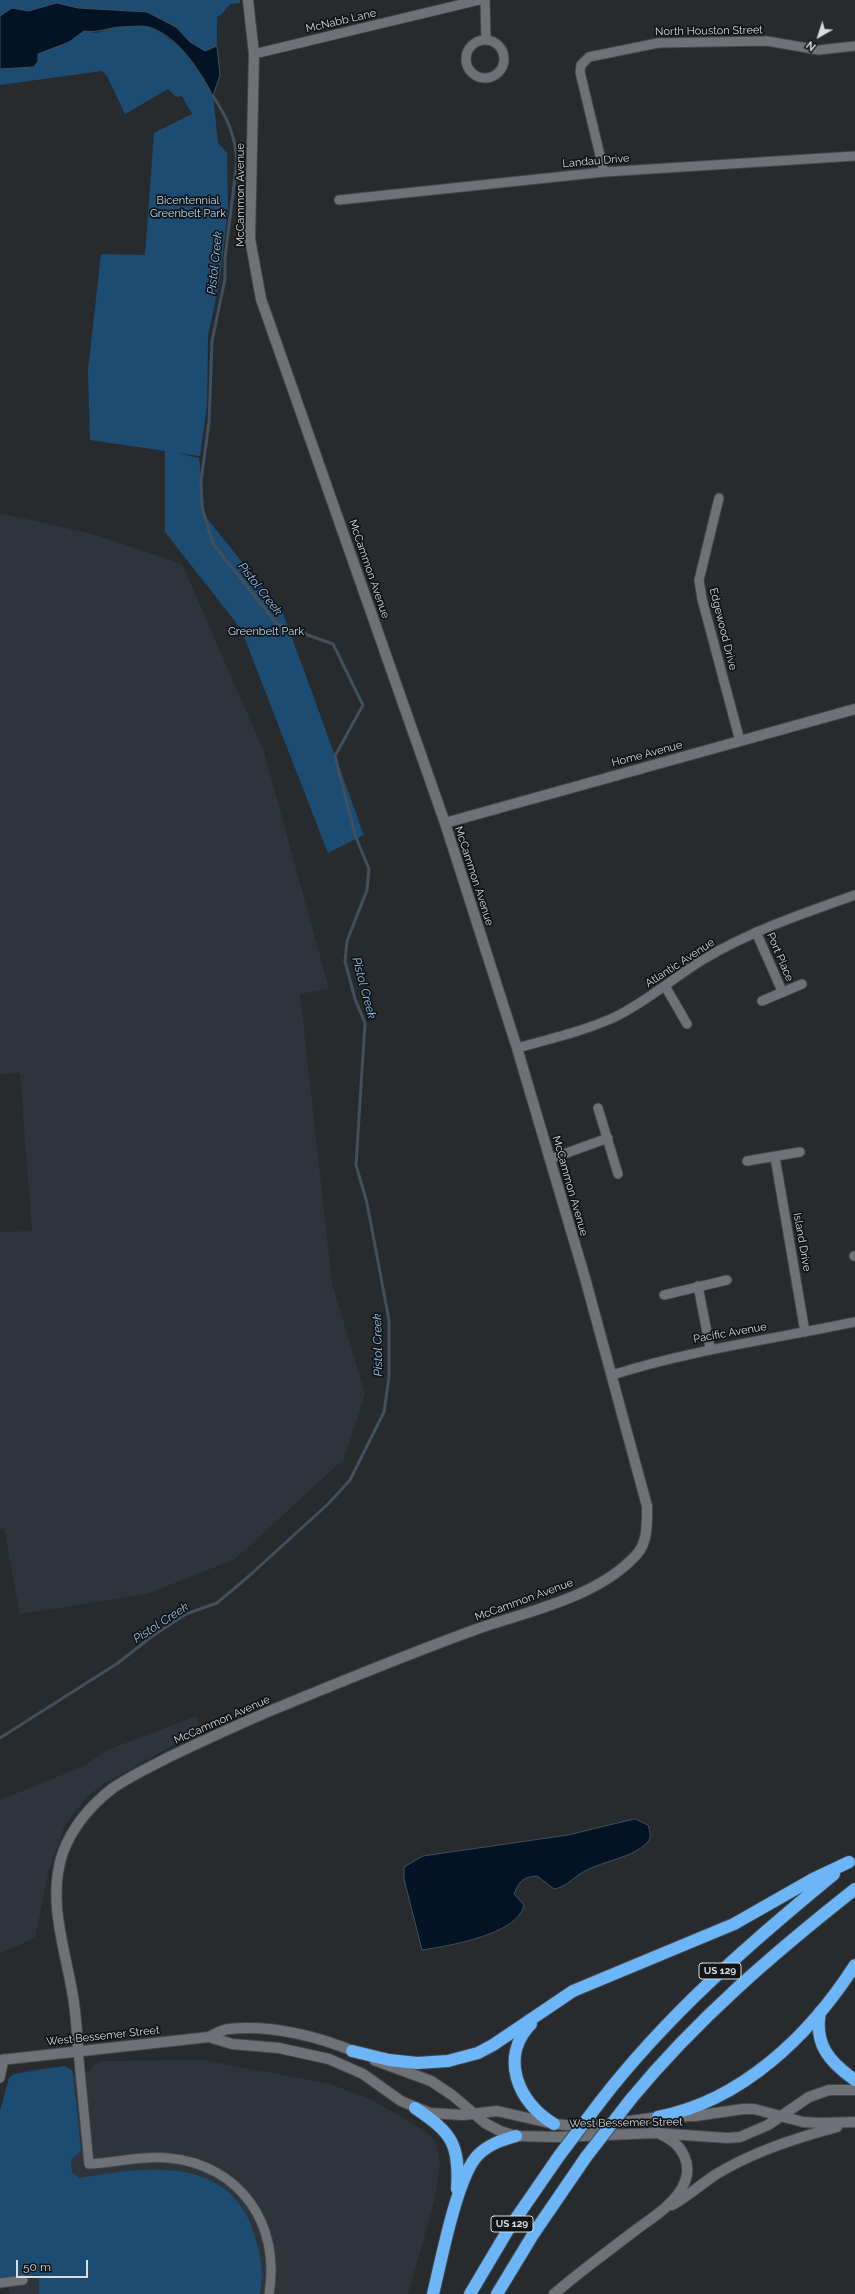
<!DOCTYPE html>
<html>
<head>
<meta charset="utf-8">
<style>
	body { margin:0 }
	#map { position:relative; width:855px; height:2294px; overflow:hidden; background:#272b2e; font-family:Raleway,sans-serif }
	canvas { display:block }
	.north { position:absolute; left:799px; top:16px; width:40px; height:40px; -webkit-text-stroke:3px #111314; paint-order:stroke; rotate:219deg; font-size:11px; font-weight:700; line-height:16px; text-align:center; color:#d9dbdd }
	.north::after { content:''; display:block; margin:auto; width:14px; height:18px; background:#d9dbdd; clip-path:polygon(50% 0,100% 100%,50% 72%,0 100%) }
	.scale { position:absolute; left:16px; top:2260px; width:72px; height:18px; box-sizing:border-box; border:2px solid #d9dbdd; border-top:0; padding-left:5px; font-size:12px; line-height:14px; white-space:nowrap; color:#d9dbdd; -webkit-text-stroke:3px #111314; paint-order:stroke }
</style>
</head>
<body>
<div id="map">
<canvas width="855" height="2294"></canvas>
<div class="north">N</div>
<div class="scale">50 m</div>
</div>
<script>
const ctx = document.querySelector('canvas').getContext('2d');
ctx.lineJoin = 'round';
function fill(path, color) {
  ctx.fillStyle = color;
  ctx.fill(path, 'evenodd');
}
function trace(path, color, width, dash) {
  ctx.strokeStyle = color;
  ctx.lineWidth = width;
  ctx.lineCap = dash ? 'butt' : 'round';
  ctx.setLineDash(dash || []);
  ctx.stroke(path);
}
function label(font, color, halo, rows, align = 'center') {
  ctx.font = font + ' Raleway,sans-serif';
  ctx.lineWidth = 3.5;
  ctx.setLineDash([]);
  ctx.textBaseline = 'middle';
  ctx.strokeStyle = halo;
  ctx.fillStyle = color;
  for (const [text, x, y, turn = 0] of rows) {
    ctx.save();
    ctx.translate(x, y);
    ctx.rotate((+turn || 0) * Math.PI / 180);
    ctx.textAlign = isNaN(turn) ? turn : align;
    if (halo) ctx.strokeText(text, 0, 0);
    ctx.fillText(text, 0, 0);
    ctx.restore();
  }
}
fill(new Path2D(`
	M0 513 92 534 182 564 264 752 329 989 300 994 332 1283 365 1394 344 1459 235 1559 147 1594 20 1614 4 1529H0V1232L32 1231 20 1073 0 1074Z
	M196 1716 201 1730 103 1784 85 1799 65 1825 49 1870 35 1938 0 1953V1800L84 1766 105 1751Z
	M203 2060 330 2084 372 2100 424 2130 436 2142 440 2164 435 2198 408 2294H10L5 2277 0 2116 9 2078 14 2074 31 2069 65 2066 72 2070 74 2074 90 2071 93 2065 103 2061Z`), '#2d343c');
fill(new Path2D(`
	M0 0H240V3L230 4 222 14 217 17V46L205 52 190 42 176 27 147 12 78 8 57 3 28 11 12 8 0 16Z
	M148 26 161 33 183 49 205 80 213 96 218 143 227 153 228 210 220 278 208 336 207 405 200 456 177 453 199 458 205 516 283 613 364 835 328 853 241 629 165 532V451L90 440 88 370 101 254 145 255 154 133 192 114 182 96 176 97 168 89 125 114 107 76 102 71 0 85V69L34 67 38 54 69 42 84 31 96 33 118 27Z
	M65 2066 72 2070 73 2075 81 2151 71 2160 72 2173 80 2178C145 2167 230 2154 254 2234 261 2255 264 2272 260 2294H39V2275L0 2279V2111L9 2078 14 2074Z`), '#1d4c73');
const water = new Path2D(`
	M57 3 78 8 147 12 176 27 190 42 205 51 217 46 220 75 213 96C201 72 177 34 148 27 140 25 128 27 120 27 107 28 99 33 84 31L69 42 38 54V61L34 67 0 69V16L12 8 28 11Z
	M635 1819 648 1825C650 1831 652 1838 647 1843 630 1859 605 1860 585 1871 573 1877 567 1887 554 1889L537 1876C522 1877 519 1882 514 1894L524 1905C518 1935 447 1946 422 1950L404 1879V1867L423 1856 568 1835Z`);
fill(water, '#011325');
trace(water, '#424f5c', 1);
trace(new Path2D(`
	M0 1738 118 1663 151 1637 186 1614 217 1603 249 1576 328 1504 350 1480 384 1412 389 1377V1320L367 1203 356 1165 365 1023 355 999 345 961 347 941 367 890 369 869 355 835 335 756 363 705 333 644 277 624 213 544 202 507 201 481 209 422 212 341 225 279V258L237 161C235 135 227 117 213 96`), '#424f5c', 3);
const street = new Path2D(`
	M485 0 486 40
	M466 59a19 19 0 1 1 38 0a19 19 0 1 1-38 0Z
	M254 54 479 0
	M604 172 580 72 581 65 589 57 658 43 767 41 819 50 855 46
	M339 200 604 172 855 156
	M719 498 699 580 702 599 740 741
	M756 932 782 991
	M665 986 687 1024
	M762 1001 802 984
	M517 1048C550 1039 584 1031 615 1017 648 1001 674 977 704 959 751 931 804 913 855 895
	M598 1108 618 1174
	M775 1157 805 1332
	M550 1159 608 1138
	M747 1161 800 1152
	M854 1256H855
	M698 1286 710 1348
	M664 1295 727 1280
	M612 1375C691 1350 773 1339 855 1322
	M78 2050 89 2164C115 2163 143 2155 169 2158 240 2165 281 2224 269 2294
	M0 2078 4 2059
	M0 2283 23 2280`);
const secondary = new Path2D(`
	M445 823 855 709
	M209 2037 232 2044 279 2048 329 2059 363 2074 401 2101 430 2113 463 2115 497 2111 554 2124 580 2126 602 2125 658 2117 695 2116 743 2109H754L803 2122 821 2123 855 2122
	M78 2050C77 2031 76 2011 72 1991 64 1945 47 1898 63 1852 73 1826 91 1805 113 1788 129 1777 148 1768 165 1759 198 1743 231 1728 265 1713 335 1684 405 1655 477 1629 529 1611 599 1597 637 1554 648 1542 647 1522 647 1506L585 1278 517 1048 445 823 261 299 250 239 254 54 248 0
	M0 2060 209 2037C215 2034 223 2029 229 2029 271 2024 320 2037 358 2053
	M374 2060 431 2081 452 2095 485 2123 500 2131 516 2136 557 2137 656 2133 727 2138 740 2137 768 2125 809 2097 829 2090H855
	M672 2205C687 2197 700 2185 715 2175 752 2152 795 2138 837 2127
	M554 2294C579 2272 606 2253 633 2232 650 2219 671 2207 682 2188 695 2165 682 2143 660 2134`);
const highway = new Path2D(`
	M820 2012C814 2044 829 2062 855 2080
	M531 2024C499 2057 518 2103 554 2124
	M352 2051 389 2060 417 2063 448 2061 478 2053 493 2045 573 1991 734 1924 813 1879 849 1862
	M631 2099C697 2019 774 1953 855 1889
	M600 2102C667 2015 749 1944 834 1874
	M415 2108C452 2133 460 2144 457 2189
	M658 2117C742 2101 810 2035 855 1965
	M433 2294C441 2262 457 2176 478 2155 489 2144 502 2140 516 2136
	M470 2294 508 2230 559 2156
	M497 2294 534 2233 586 2157`);
trace(street, '#44474a', 11);
trace(secondary, '#44474a', 12);
trace(highway, '#44474a', 14);
trace(street, '#6e7276', 9);
trace(secondary, '#6e7276', 10);
trace(highway, '#6cb5f6', 12);
const highwayBridge = new Path2D(`
	M559 2156 600 2102
	M586 2157 631 2099`);
trace(highwayBridge, '#44474a', 14, []);
trace(highwayBridge, '#6cb5f6', 12);
for (const [x, y, w] of [
	[720,1971,42],
	[512,2224,42]
]) {
  const box = new Path2D();
  box.roundRect(x - w / 2, y - 8, w, 16, 3);
  ctx.fillStyle = '#111314';
  ctx.fill(box);
  trace(box, '#d9dbdd', 1);
}
label('bold 10px', '#d9dbdd', null, [
	["US 129",720,1971],
	["US 129",512,2224]
]);
label('11px', '#d9dbdd', '#111314', [
	["McNabb Lane",341,21,-13],
	["North Houston Street",709,31,-1],
	["Landau Drive",596,161,-5],
	["McCammon Avenue",241,195,-90],
	["McCammon Avenue",369,569,71],
	["Edgewood Drive",723,629,76],
	["Home Avenue",647,754,-15],
	["McCammon Avenue",474,876,72],
	["Port Place",780,957,67],
	["Atlantic Avenue",680,963,-33],
	["McCammon Avenue",570,1186,74],
	["Island Drive",802,1242,80],
	["Pacific Avenue",730,1333,-10],
	["McCammon Avenue",524,1600,-20],
	["McCammon Avenue",222,1720,-24],
	["West Bessemer Street",103,2036,-6],
	["West Bessemer Street",626,2123,-1]
]);
label('11px', '#bbdefe', '#111314', [
	["Bicentennial",188,201],
	["Greenbelt Park",188,214],
	["Greenbelt Park",266,632]
]);
label('italic 12px', '#91c4f4', '#111314', [
	["Pistol Creek",215,263,-84],
	["Pistol Creek",260,589,52],
	["Pistol Creek",364,988,75],
	["Pistol Creek",378,1345,-91],
	["Pistol Creek",161,1623,-33]
]);
</script>
</body>
</html>
